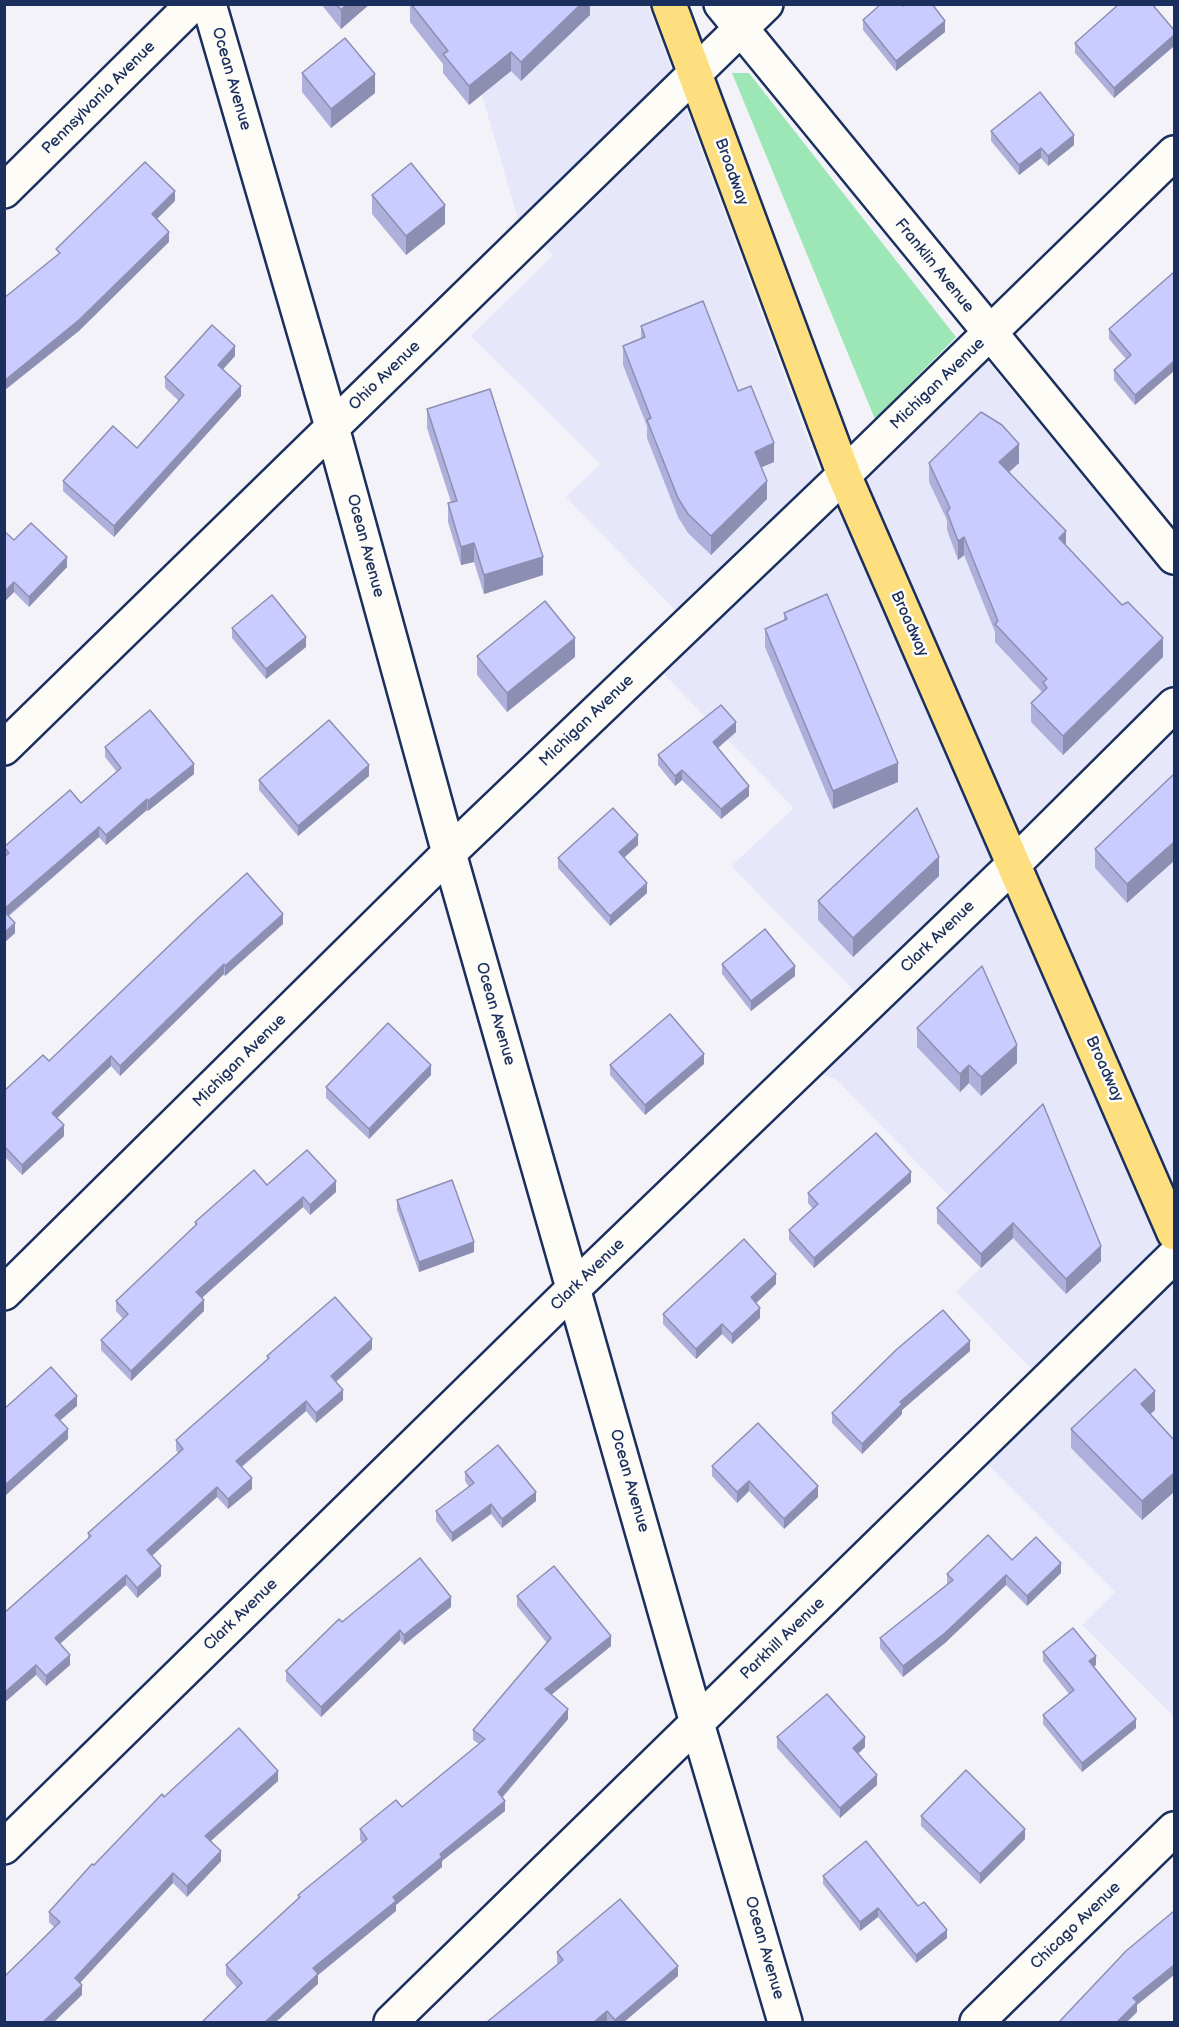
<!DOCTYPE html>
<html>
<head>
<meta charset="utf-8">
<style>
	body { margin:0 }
	#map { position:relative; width:1179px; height:2027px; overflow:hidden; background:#f3f2f9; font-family:"Balsamiq Sans",sans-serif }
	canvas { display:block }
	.frame { position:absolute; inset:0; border:6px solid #1b2f5e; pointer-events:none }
</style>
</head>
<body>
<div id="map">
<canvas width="1179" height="2027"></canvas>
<div class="frame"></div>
</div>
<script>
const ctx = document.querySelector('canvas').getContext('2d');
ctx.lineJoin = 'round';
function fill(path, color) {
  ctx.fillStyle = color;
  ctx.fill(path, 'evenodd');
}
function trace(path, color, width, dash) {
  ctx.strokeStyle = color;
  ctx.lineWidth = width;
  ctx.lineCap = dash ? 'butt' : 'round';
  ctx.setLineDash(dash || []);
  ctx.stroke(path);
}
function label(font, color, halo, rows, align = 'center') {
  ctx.font = font + ' "Balsamiq Sans",sans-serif';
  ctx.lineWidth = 5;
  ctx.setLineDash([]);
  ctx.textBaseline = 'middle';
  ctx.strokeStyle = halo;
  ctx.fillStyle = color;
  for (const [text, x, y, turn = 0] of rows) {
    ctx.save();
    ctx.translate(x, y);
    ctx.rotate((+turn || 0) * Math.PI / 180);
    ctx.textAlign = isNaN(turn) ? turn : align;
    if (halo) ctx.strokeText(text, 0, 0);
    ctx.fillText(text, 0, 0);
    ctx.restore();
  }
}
fill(new Path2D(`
	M456 5H648L831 503 984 357 1174 581V1717L1082 1625 1115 1592 987 1464 1057 1395 956 1292 984 1265 936 1222 956 1203 837 1080 815 1072 874 1011 731 866 794 808 657 667 695 631 566 497 600 464 471 336 553 255 519 223Z`), '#e7e7fb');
fill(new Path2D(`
	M732 73H749L956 337 875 419Z`), '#9de7b6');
const minor = new Path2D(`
	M209 4 332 427 449 853 697 1723 785 2022
	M721 4 1174 557
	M4 191 193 4
	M4 748 766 4
	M4 1293 449 853 844 475 1174 153
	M4 1847 574 1288 1014 864 1174 705
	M391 2022 1174 1256
	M977 2022 1174 1829`);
const major = new Path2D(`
	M669 4 844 475 1174 1233`);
trace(minor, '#1b2f5e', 38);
trace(major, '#1b2f5e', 38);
trace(minor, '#fdfcf7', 33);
trace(major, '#fedf80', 33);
fill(new Path2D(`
	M321 4H370L341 29Z
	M410 4H590V15L521 81 511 71 469 105 443 73V64L410 22Z
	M903 6 945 32 896 71 863 30V20Z
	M1174 30V46L1114 98 1075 53V43Z
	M302 73 375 93 331 128 302 92Z
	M991 131 1074 145 1048 166 1041 158 1019 175 991 141Z
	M372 195 445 224 406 255 372 214Z
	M1174 272 1135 405 1114 380V370L1126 359 1109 339V329Z
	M641 326 738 391 774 462 761 467 767 499 711 555 688 533 678 517 647 438V426L623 365V346L641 339Z
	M235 356 223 369 241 396 114 537 63 491V481L137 448 179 401 165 388V377Z
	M427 409 543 575 484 594 474 562 461 565 448 522V503L451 502 427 428Z
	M929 463H1019L1009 472 1066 545 1163 657 1063 755 1031 722V703L1042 692 995 642V632L964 555 958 560 947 530V520L929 482Z
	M4 531 14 540 67 567 29 607 14 592 4 602Z
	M784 613 898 782 833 809 765 647V629L784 620Z
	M232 628 306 647 266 679 232 638Z
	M477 656 575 657 507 712 477 675Z
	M736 732 718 748 749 796 721 819 682 780 675 786 658 765V755Z
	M105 747 194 774 148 811 147 810 106 845 99 837 9 916 15 933 4 943V847L81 803 117 772 105 757Z
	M1174 774 1127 903 1095 868V849Z
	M369 776 298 836 259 790V780Z
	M638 845 624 858 647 893 610 926 558 868V858Z
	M939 876 853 957 818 920V901Z
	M283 924 225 976 224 974 120 1076 111 1066 57 1118 64 1136 22 1175 4 1156V1091L49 1061Z
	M722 964 795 976 751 1011 722 974Z
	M917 1028 1017 1063 981 1096 969 1083 960 1092 917 1047Z
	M704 1064 645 1115 610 1075V1065Z
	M431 1075 369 1139 326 1098V1087Z
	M1043 1104 1101 1261 1066 1294 1013 1238 981 1268 937 1223V1208Z
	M911 1182 814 1268 789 1240V1230L813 1209 808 1203V1193Z
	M267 1185 336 1192 310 1215 303 1207 202 1298 204 1311 131 1381 101 1350V1340L123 1319 116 1311V1301L195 1226V1222Z
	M397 1200 474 1252 419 1272 397 1210Z
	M776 1284 756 1303 760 1318 732 1344 722 1334 696 1359 663 1324V1314Z
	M372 1349 336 1382 343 1400 316 1423 306 1411 242 1467 252 1489 228 1509 217 1497 152 1556 161 1576 137 1598 126 1585 60 1644 70 1665 46 1686 36 1675 4 1703V1613L88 1539V1533L178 1453 176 1450V1440L267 1360V1356Z
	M970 1351 902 1410V1414L862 1454 832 1423V1413Z
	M1155 1410 1150 1414 1174 1440V1492L1142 1520 1071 1448V1429Z
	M712 1466 818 1497 784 1529 749 1491 737 1503 712 1476Z
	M465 1472 536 1501 502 1528 491 1514 452 1542 436 1521V1511L469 1487 465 1481Z
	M1061 1573 1027 1606 1006 1585 945 1643 903 1677 880 1648V1638L947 1584V1574Z
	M517 1596 611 1646 551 1695 568 1719 503 1797 505 1811 442 1861V1867L396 1905V1911L318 1975V1984L237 1988 226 1975V1965L298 1898V1895L363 1843 360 1840V1829L402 1807 479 1744 473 1740V1730L547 1643 517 1606Z
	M451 1607 404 1645 400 1640 321 1717 286 1681V1671L342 1622Z
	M1043 1652 1096 1665 1094 1666 1136 1728 1082 1772 1043 1724V1715L1069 1694 1043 1661Z
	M777 1737 865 1747 858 1754 877 1785 840 1818 777 1748Z
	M278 1781 211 1841 221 1861 187 1897 173 1883 80 1983 82 1995 55 1928 49 1922V1912L94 1865 164 1797Z
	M921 1816 1025 1839 980 1884 921 1826Z
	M823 1876 918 1906 947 1938 916 1963 878 1917 860 1931 823 1884Z
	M557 1952 678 1976 624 2022H608L557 1963Z`), '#aeafdb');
fill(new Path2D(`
	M347 4H370L341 29V10Z
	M581 4H590V15L521 81V62Z
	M945 21V32L896 71V61Z
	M1174 35V46L1114 98V88Z
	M511 52V71L469 105V86Z
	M375 74V93L331 128V109Z
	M1074 135V145L1048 166V156Z
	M1041 148V158L1019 175V165Z
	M175 191V201L152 224V214Z
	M445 205V224L406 255V236Z
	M169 232V242L79 331 5 390V399L4 400V381Z
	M235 346V356L218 375V365Z
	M1174 361V371L1135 405V395Z
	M241 386V396L114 537V526Z
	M774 443V462L755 470V452Z
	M1019 444V463L999 481V462Z
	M767 481V499L711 555V536Z
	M1066 531V549L1059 538Z
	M964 537V555L958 560V541Z
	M474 543V562L461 565V547Z
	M67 557V567L29 607V597Z
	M543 557V575L484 594V575Z
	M14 582V592L4 602V592Z
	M306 637V647L266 679V669Z
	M575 638V657L507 712V693Z
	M1163 638V657L1063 755V736Z
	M736 722V732L713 752V742Z
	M898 763V782L833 809V791Z
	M194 764V774L148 811V801Z
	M369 765V776L298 836V826Z
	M682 770V780L675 786V776Z
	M749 786V796L721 819V809Z
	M147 799V810L106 845V835Z
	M99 827V837L4 919V909Z
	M638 835V845L619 862V852Z
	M1174 842V861L1127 903V884Z
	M939 857V876L853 957V938Z
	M647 883V893L610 926V916Z
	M283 914V924L225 976V966Z
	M15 923V933L4 943V933Z
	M224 964V974L120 1076V1066Z
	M795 966V976L751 1011V1001Z
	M1017 1045V1063L981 1096V1077Z
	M704 1054V1064L645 1115V1105Z
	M111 1056V1066L52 1123V1113Z
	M431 1065V1075L369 1139V1129Z
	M969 1065V1083L960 1092V1074Z
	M64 1125V1136L22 1175V1165Z
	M911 1172V1182L814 1268V1258Z
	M336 1181V1192L310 1215V1205Z
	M303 1197V1207L196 1303V1292Z
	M1013 1223V1238L981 1268V1254Z
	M474 1242V1252L419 1272V1262Z
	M1101 1246V1261L1066 1294V1279Z
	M776 1274V1284L751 1308V1297Z
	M204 1300V1311L131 1381V1371Z
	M760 1308V1318L732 1344V1334Z
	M722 1324V1334L696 1359V1349Z
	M372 1339V1349L331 1386V1376Z
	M970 1341V1351L902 1410V1414L862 1454V1444L900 1402Z
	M343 1390V1400L316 1423V1413Z
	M1155 1391V1410L1141 1423V1404Z
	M77 1396V1406L55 1425V1415Z
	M306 1401V1411L236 1471V1461Z
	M68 1429V1439L5 1496V1485Z
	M1174 1473V1492L1142 1520V1501Z
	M252 1478V1489L228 1509V1499Z
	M749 1481V1491L737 1503V1492Z
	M818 1486V1497L784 1529V1519Z
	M217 1487V1497L147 1560V1550Z
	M536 1492V1501L502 1528V1519Z
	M491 1504V1514L452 1542V1533Z
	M1061 1563V1573L1027 1606V1596Z
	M161 1566V1576L137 1598V1588Z
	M126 1575V1585L55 1648V1638Z
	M1006 1575V1585L945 1643 903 1677V1666Z
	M451 1597V1607L404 1645V1635Z
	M400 1630V1640L321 1717V1707Z
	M611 1636V1646L545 1700V1689Z
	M70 1655V1665L46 1686V1676Z
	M1096 1656V1665L1089 1670V1661Z
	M36 1665V1675L4 1703V1693Z
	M568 1709V1719L498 1802V1792Z
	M1136 1719V1728L1082 1772V1763Z
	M865 1737V1747L853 1758V1748Z
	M278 1771V1781L205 1846V1836Z
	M877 1775V1785L840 1818V1808Z
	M505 1801V1811L442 1861V1867L396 1905V1911L318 1975V1984L276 2022H265L313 1968 393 1897 440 1854Z
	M1025 1829V1839L980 1884V1874Z
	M221 1851V1861L187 1897V1886Z
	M173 1873V1883L75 1988V1978Z
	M878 1908V1917L860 1931V1922Z
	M947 1930V1938L916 1963V1955Z
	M1174 1965V1975L1137 2005V2012L1127 2022H1117L1133 1998Z
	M678 1966V1976L624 2022H615V2020Z
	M82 1985V1995L54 2022H43Z
	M607 2011V2021L606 2022H594Z`), '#8d8fb2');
const building = new Path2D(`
	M336 4H347L341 10Z
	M411 4H581L521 62 511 52 469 86 443 54 448 51Z
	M881 4H901L903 6 905 4H932L945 21 896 61 863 20Z
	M1119 4H1152L1174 30V35L1114 88 1075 43Z
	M345 38 375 74 331 109 302 73Z
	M1040 92 1074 135 1048 156 1041 148 1019 165 991 131Z
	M145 162 175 191 152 214 169 232 79 320 4 381V298L60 253 56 249Z
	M411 163 445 205 406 236 372 195Z
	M1174 272V361L1135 395 1114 370 1131 355 1109 329Z
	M703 301 738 391 751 386 774 443 755 452 767 481 711 536 688 514 678 498 647 420 651 418 623 346 645 337 641 326Z
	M212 325 235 346 218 365 241 386 114 526 63 481 113 426 137 448 184 395 165 377Z
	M490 389 543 557 484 575 474 543 461 547 448 503 457 501 427 409Z
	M981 412 1002 425 1019 444 999 462 1066 531 1059 538 1122 605 1128 602 1163 638 1063 736 1031 703 1047 688 1043 682 1047 679 995 624 998 621 964 537 958 541 947 512 950 508 929 463Z
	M31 523 67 557 29 597 14 582 4 592V531L14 540Z
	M827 594 898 763 833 791 765 629 787 619 784 613Z
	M272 595 306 637 266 669 232 628Z
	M545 601 575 638 507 693 477 656Z
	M721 705 736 722 713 742 749 786 721 809 682 770 675 776 658 755Z
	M150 710 194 764 148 801 147 799 106 835 99 827 4 909V857L9 853 4 847 70 790 81 803 121 768 105 747Z
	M329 720 369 765 298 826 259 780Z
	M1174 774V842L1127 884 1095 849Z
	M613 808 638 835 619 852 647 883 610 916 558 858Z
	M917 808 939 857 853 938 818 901Z
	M247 873 283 914 225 966 224 964 120 1066 111 1056 52 1113 64 1125 22 1165 4 1146V1091L43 1055 49 1061 199 917Z
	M4 911 15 923 4 933Z
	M765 929 795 966 751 1001 722 964Z
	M982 966 1017 1045 981 1077 969 1065 960 1074 917 1028Z
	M670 1014 704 1054 645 1105 610 1065Z
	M388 1023 431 1065 369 1129 326 1087Z
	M1043 1104 1101 1246 1066 1279 1013 1223 981 1254 937 1208Z
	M876 1133 911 1172 814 1258 789 1230 818 1204 808 1193Z
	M307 1150 336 1181 310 1205 303 1197 196 1292 204 1300 131 1371 101 1340 128 1314 116 1301 197 1224 195 1222 254 1170 267 1185Z
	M452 1180 474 1242 419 1262 397 1200Z
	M744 1239 776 1274 751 1297 760 1308 732 1334 722 1324 696 1349 663 1314Z
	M335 1297 372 1339 331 1376 343 1390 316 1413 306 1401 236 1461 252 1478 228 1499 217 1487 147 1550 161 1566 137 1588 126 1575 55 1638 70 1655 46 1676 36 1665 4 1693V1613L91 1536 88 1533 183 1449 176 1440 269 1358 267 1356Z
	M943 1310 970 1341 900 1402 902 1404 862 1444 832 1413 896 1350Z
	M51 1367 77 1396 55 1415 68 1429 5 1485 4 1409Z
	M1135 1369 1155 1391 1141 1404 1174 1440V1473L1142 1501 1071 1429Z
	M758 1423 818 1486 784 1519 749 1481 737 1492 712 1466Z
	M498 1445 536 1492 502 1519 491 1504 452 1533 436 1511 474 1483 465 1472Z
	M988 1535 1012 1560 1036 1537 1061 1563 1027 1596 1006 1575 945 1633 903 1666 880 1638 953 1580 947 1574Z
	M420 1558 451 1597 404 1635 400 1630 321 1707 286 1671 339 1619 342 1622Z
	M554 1566 611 1636 545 1689 568 1709 498 1792 505 1801 440 1854 442 1857 393 1897 396 1901 313 1968 318 1974 265 2022H202L242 1983 226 1965 300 1897 298 1895 367 1839 360 1829 396 1800 402 1807 485 1739 473 1730 551 1638 517 1596Z
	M1073 1628 1096 1656 1089 1661 1136 1719 1082 1763 1043 1715 1074 1690 1043 1652Z
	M827 1694 865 1737 853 1748 877 1775 840 1808 777 1737Z
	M239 1728 278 1771 205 1836 221 1851 187 1886 173 1873 75 1978 82 1985 43 2022H4V1977L60 1922 49 1912 92 1864 94 1865 162 1794 164 1797Z
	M966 1770 1025 1829 980 1874 921 1816Z
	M866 1841 918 1906 924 1902 947 1930 916 1955 878 1908 860 1922 823 1876Z
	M620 1899 678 1966 615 2020 607 2011 594 2022H487L563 1960 557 1952Z
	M1174 1911V1965L1133 1998 1137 2002 1117 2022H1059L1126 1951Z`);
fill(building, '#caccff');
trace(building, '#8d8fb2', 1.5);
label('16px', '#1b2f5e', '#fdfcf7', [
	["Ocean Avenue",231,79,74],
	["Pennsylvania Avenue",99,98,-45],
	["Broadway",731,172,70],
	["Franklin Avenue",934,266,51],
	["Ohio Avenue",385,376,-44],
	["Michigan Avenue",938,384,-44],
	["Ocean Avenue",365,546,75],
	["Broadway",909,624,66],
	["Michigan Avenue",587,721,-44],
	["Clark Avenue",938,937,-44],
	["Ocean Avenue",495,1014,74],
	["Michigan Avenue",240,1061,-45],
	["Broadway",1104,1069,66],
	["Clark Avenue",588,1275,-44],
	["Ocean Avenue",629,1481,74],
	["Clark Avenue",241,1615,-44],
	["Parkhill Avenue",783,1639,-44],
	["Chicago Avenue",1076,1926,-44],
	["Ocean Avenue",764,1948,74]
]);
</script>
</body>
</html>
